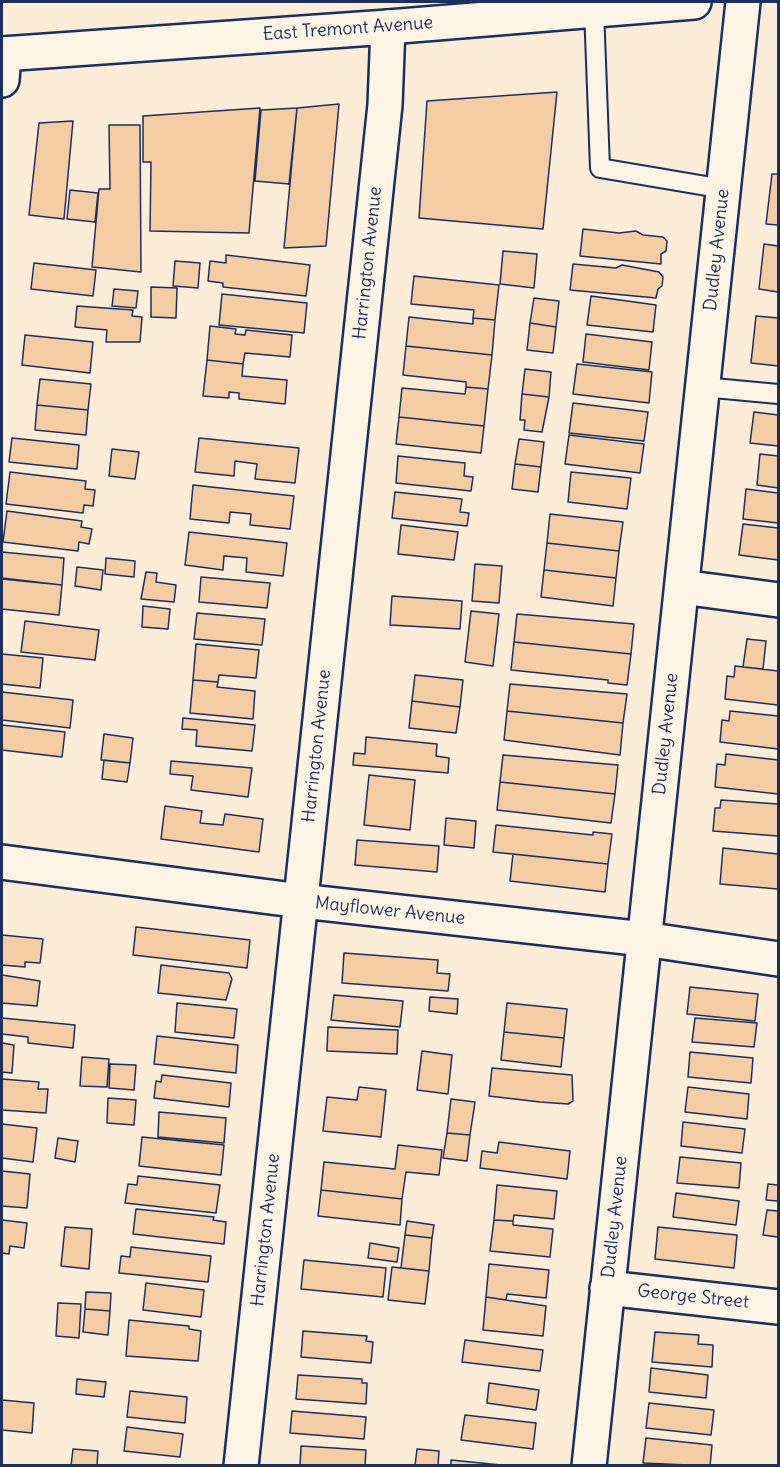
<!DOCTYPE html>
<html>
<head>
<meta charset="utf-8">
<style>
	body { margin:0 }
	#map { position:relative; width:780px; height:1467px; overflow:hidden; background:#fbedd8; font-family:Delius,sans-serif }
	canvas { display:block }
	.frame { position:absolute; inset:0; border:3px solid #1b2f5e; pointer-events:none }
</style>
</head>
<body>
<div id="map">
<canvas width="780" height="1467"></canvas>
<div class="frame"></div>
</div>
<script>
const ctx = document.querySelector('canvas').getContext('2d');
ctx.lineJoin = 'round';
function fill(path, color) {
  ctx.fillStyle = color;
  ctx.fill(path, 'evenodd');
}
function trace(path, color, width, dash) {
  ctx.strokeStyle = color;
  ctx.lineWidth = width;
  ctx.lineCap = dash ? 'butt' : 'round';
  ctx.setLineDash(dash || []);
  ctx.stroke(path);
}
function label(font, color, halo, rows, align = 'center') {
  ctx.font = font + ' Delius,sans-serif';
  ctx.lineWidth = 4.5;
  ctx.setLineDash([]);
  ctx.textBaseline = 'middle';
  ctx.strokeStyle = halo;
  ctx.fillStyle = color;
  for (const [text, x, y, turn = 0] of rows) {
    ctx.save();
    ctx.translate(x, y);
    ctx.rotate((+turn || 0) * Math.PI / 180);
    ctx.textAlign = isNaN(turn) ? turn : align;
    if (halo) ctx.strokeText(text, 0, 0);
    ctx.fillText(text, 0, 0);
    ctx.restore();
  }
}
const building = new Path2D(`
	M557 92 543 229 419 218 427 101Z
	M339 104 326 246 284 248 297 108Z
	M260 108 249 233 150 231 151 162H143V116Z
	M297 108 289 184 255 181 261 110Z
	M73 121 64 219 29 215 39 123Z
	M109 125H140L141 272 92 267 99 189H110Z
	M772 174H778V225L766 224Z
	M70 190 98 193 95 222 67 219Z
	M583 229 619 233 636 231 643 235 663 237 667 241 666 251 661 254V264L580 256Z
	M764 244 778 246V292L759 289Z
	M503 251 537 254 534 288 500 284Z
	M226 255 310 265 306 296 223 287V283L208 281 210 261 226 263Z
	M175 261 200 263 198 288 173 286Z
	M34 263 96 270 93 296 31 289Z
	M573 264 616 268 622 265 659 272 663 277 662 286 658 289 656 298 570 290Z
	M414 276 499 285 495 320 473 318 474 310 411 304Z
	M151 287 177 288 176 318 151 317Z
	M114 289 138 291 136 308 112 306Z
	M222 294 307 303 304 333 219 325Z
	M591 296 656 305 653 332 587 325Z
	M534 298 559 301 556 327 530 323Z
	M77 306 133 310 132 316 142 317 140 342H106L107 330 75 327Z
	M756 316 778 318V366L751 363Z
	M409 317 473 324V318L495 320 492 355 406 346Z
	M530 323 556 327 553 353 527 350Z
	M210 326 236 329 235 334 245 335 246 330 292 335 290 357 245 353 243 364 207 360Z
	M586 334 652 342 649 370 583 362Z
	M25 335 93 342 90 373 22 365Z
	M406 346 492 355 488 389 466 387V382L403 375Z
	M207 360 243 364 242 376 287 380 285 404 239 399V393L229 392V398L203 396Z
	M577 364 652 372 649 403 573 394Z
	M525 369 551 372 549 397 522 394Z
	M40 379 91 384 88 410 37 405Z
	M466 387 488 389 484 426 399 417 402 388 465 394Z
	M522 394 549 397 542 432 524 430 525 420H520Z
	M573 403 648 412 644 441 569 433Z
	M37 405 88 410 86 435 35 430Z
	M754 412 778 415V446L750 443Z
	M399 417 484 426 481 453 396 444Z
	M569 435 644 444 640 473 565 464Z
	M12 438 79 445 77 469 9 462Z
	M199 438 299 448 295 483 255 479 257 464 235 461 234 476 195 472Z
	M519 439 544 442 541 467 515 464Z
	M112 449 139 452 135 479 109 476Z
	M760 454 778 456V488L757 485Z
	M398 456 465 463 464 476 473 477 471 491 396 483Z
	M515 464 541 467 538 492 512 489Z
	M10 472 86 481 85 489 95 490 93 506 84 505 83 513 6 504Z
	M571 472 631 478 627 509 568 502Z
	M193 485 294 496 290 529 250 525 251 514 230 512 229 523 190 519Z
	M746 489 778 493V523L743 519Z
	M395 492 462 499 460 512 469 513 467 526 392 518Z
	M7 511 82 521 81 527 92 529 89 544 79 542 78 551 3 542Z
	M550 514 623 522 619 551 547 543Z
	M743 524 778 528V560L739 555Z
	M401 525 458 532 454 560 398 554Z
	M189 532 287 543 283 576 246 572 247 558 224 556 223 570 185 565Z
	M547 543 619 551 616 578 544 570Z
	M2 552 64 558 62 585 2 578Z
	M106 558 135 561 134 577 105 574Z
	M475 564 502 566 499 603 472 601Z
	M77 567 103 570 101 590 75 586Z
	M544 570 616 578 613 606 541 597Z
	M146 572 157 573 156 582 176 585 174 602 141 599Z
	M201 577 270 583 267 608 199 602Z
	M2 579 62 585 59 615 2 609Z
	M392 596 462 601 460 629 390 625Z
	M143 606 170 609 168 629 142 627Z
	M471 611 499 614 493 666 465 662Z
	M197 613 265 619 262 645 194 639Z
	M517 614 634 624 631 654 514 642Z
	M25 621 99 630 95 660 21 652Z
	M747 639 766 641 763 669 743 667Z
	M514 642 631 654 627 685 608 683V680L511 670Z
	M196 644 259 650 256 678 219 675 218 682 193 680Z
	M2 654 43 658 40 688 2 684Z
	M735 666 778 671V705L725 699 727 676 734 677Z
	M415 675 463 680 460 707 412 701Z
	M193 680 218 682 217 687 255 691 253 719 190 713Z
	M510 684 627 694 623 723 507 711Z
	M2 692 73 700 70 728 2 720Z
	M412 701 460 707 456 733 409 728Z
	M507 711 623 723 620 755 504 740Z
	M730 711 778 716V749L720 742 722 720 729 721Z
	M183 718 255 725 252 751 196 746 197 730 182 729Z
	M2 725 65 732 62 757 2 750Z
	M104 734 133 738 130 763 101 760Z
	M366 737 437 744 436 756 449 758 448 773 353 765 354 753 365 754Z
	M726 754 778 760V794L715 787 717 764 725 765Z
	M503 755 618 765 615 794 500 782Z
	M104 760 130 763 127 782 102 779Z
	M171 761 252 768 248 797 191 790 193 776 170 774Z
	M369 775 415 780 410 830 364 825Z
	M500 782 615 794 611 823 497 810Z
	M721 800 778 804V836L713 831 715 808H720Z
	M165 806 202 811 200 823 223 825 225 814 263 819 259 852 161 839Z
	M446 818 476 821 474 848 444 845Z
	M496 825 593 835V832L612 834 608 864 493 852Z
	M357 840 439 846 437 872 355 865Z
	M723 848 778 854V889L720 884Z
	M513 854 608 864 605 892 510 881Z
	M136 927 250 940 247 968 133 955Z
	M2 935 43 939 40 963 25 962V967L2 965Z
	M344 953 438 960 437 973 450 974 448 991 342 983Z
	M161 965 229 973 232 979 226 1000 158 993Z
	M2 975 40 981 37 1006 2 1003Z
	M690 987 758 994 755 1021 687 1014Z
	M334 995 403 1001 400 1027 331 1020Z
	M430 997 458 999 457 1014 429 1011Z
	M177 1003 237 1009 234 1038 175 1032Z
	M507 1003 567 1009 564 1038 504 1032Z
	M2 1018 75 1025 73 1048 28 1043V1037L2 1034Z
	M695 1018 757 1023 754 1047 692 1042Z
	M328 1027 398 1030 397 1054 327 1051Z
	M504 1032 564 1038 561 1067 501 1060Z
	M157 1036 238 1045 236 1073 154 1064Z
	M2 1043 14 1045 12 1073 2 1072Z
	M422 1051 452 1055 448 1094 417 1090Z
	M690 1052 753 1058 751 1083 688 1077Z
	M82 1057 109 1059 107 1087 80 1086Z
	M110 1064 136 1065 134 1090 109 1088Z
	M492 1068 572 1075 573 1101 568 1104 540 1102 489 1096Z
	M162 1075 231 1083 229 1107 154 1098 156 1081 161 1082Z
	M2 1079 39 1082 38 1089H48L46 1113 2 1110Z
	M359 1087 386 1090 381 1137 323 1131 327 1097 357 1100Z
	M688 1087 749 1094 747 1119 685 1112Z
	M108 1098 136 1100 134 1125 107 1123Z
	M451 1099 475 1102 470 1135 447 1133Z
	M159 1112 226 1118 224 1143 158 1137Z
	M683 1122 745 1129 742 1153 681 1146Z
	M2 1124 37 1128 33 1162 2 1158Z
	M447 1133 470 1135 467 1161 443 1158Z
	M142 1137 224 1145 221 1175 139 1166Z
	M58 1138 78 1141 75 1162 55 1158Z
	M499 1142 570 1151 567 1179 480 1168 482 1151 497 1153Z
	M398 1145 442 1150 439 1175 406 1172 402 1199 321 1190 324 1162 395 1169Z
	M680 1157 741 1163 739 1188 677 1183Z
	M2 1171 30 1174 27 1208 2 1206Z
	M138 1176 220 1185 216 1213 125 1203 128 1184 137 1185Z
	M768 1184 778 1185V1201L766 1200Z
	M497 1185 557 1191 554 1219 514 1215 513 1221 494 1220Z
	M321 1190 402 1199 400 1225 318 1216Z
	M676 1193 739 1201 736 1225 673 1217Z
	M136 1209 214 1217 213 1220 226 1222 224 1244 133 1234Z
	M767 1210 778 1211V1237L763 1235Z
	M2 1220 27 1223 24 1248 10 1246 9 1254 2 1253Z
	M494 1220 513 1221V1225L553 1229 550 1257 490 1251Z
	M407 1221 434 1225 432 1238 405 1235Z
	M65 1227 92 1229 89 1269 61 1266Z
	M658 1227 737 1235 734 1268 655 1259Z
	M405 1235 432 1238 429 1271 401 1268Z
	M370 1243 399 1248 397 1262 368 1258Z
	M131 1247 211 1256 208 1282 119 1273 121 1256 130 1257Z
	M304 1260 386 1268 383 1297 301 1289Z
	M489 1264 549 1270 546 1298 507 1294 506 1300 486 1297Z
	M392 1267 429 1271 425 1304 388 1300Z
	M146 1283 204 1290 201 1317 143 1310Z
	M86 1292 111 1293 110 1311 85 1309Z
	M486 1297 546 1306 543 1336 483 1330Z
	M58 1303 81 1304 79 1338 56 1336Z
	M85 1309 110 1311 108 1335 83 1332Z
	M129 1320 189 1326V1329L201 1331 198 1361 126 1356Z
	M303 1331 367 1336 366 1341 373 1342 371 1363 301 1357Z
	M655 1332 699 1335 698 1344 713 1345 712 1367 652 1362Z
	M465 1340 543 1350 540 1371 462 1362Z
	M651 1368 708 1375 706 1398 649 1392Z
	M298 1375 362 1379V1383H367L366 1404 296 1399Z
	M77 1379 106 1382 104 1397 76 1394Z
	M489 1383 539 1390 536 1410 487 1403Z
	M130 1391 187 1397 185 1423 127 1417Z
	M2 1400 34 1403 32 1433 2 1430Z
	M649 1403 714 1410 711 1435 646 1428Z
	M292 1411 366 1417 364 1439 290 1433Z
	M465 1415 536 1423 533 1449 461 1440Z
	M127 1427 183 1434 180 1457 124 1451Z
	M646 1438 712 1445 710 1466 643 1463Z
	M301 1446 366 1450 365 1466H300Z
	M73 1449 98 1451 97 1466H71Z
	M417 1449 439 1451 438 1466H415Z
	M451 1460 511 1466H451Z`);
fill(building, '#f5cda4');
trace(building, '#1b2f5e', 1.5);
const service = new Path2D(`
	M594 9 600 168 724 189
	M703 387 778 394`);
const minor = new Path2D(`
	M2 80 4 54
	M682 587 778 600
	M2 862 301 901 644 939 778 959
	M607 1288 778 1307
	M241 1466 385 105 388 27
	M589 1466 743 2`);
const secondary = new Path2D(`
	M2 54 388 27 694 2`);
trace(service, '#1b2f5e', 22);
trace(minor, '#1b2f5e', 38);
trace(secondary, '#1b2f5e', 38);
trace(service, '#fcf5e5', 18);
trace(minor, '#fcf5e5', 33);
trace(secondary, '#fcf5e5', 33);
label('18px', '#1b2f5e', '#fcf5e5', [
	["East Tremont Avenue",348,29,-4],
	["Dudley Avenue",717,250,-84],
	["Harrington Avenue",368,263,-84],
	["Dudley Avenue",666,734,-84],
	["Harrington Avenue",317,746,-84],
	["Mayflower Avenue",390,911,6],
	["Dudley Avenue",615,1217,-84],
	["Harrington Avenue",266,1230,-84],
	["George Street",693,1297,6]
]);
</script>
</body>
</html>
